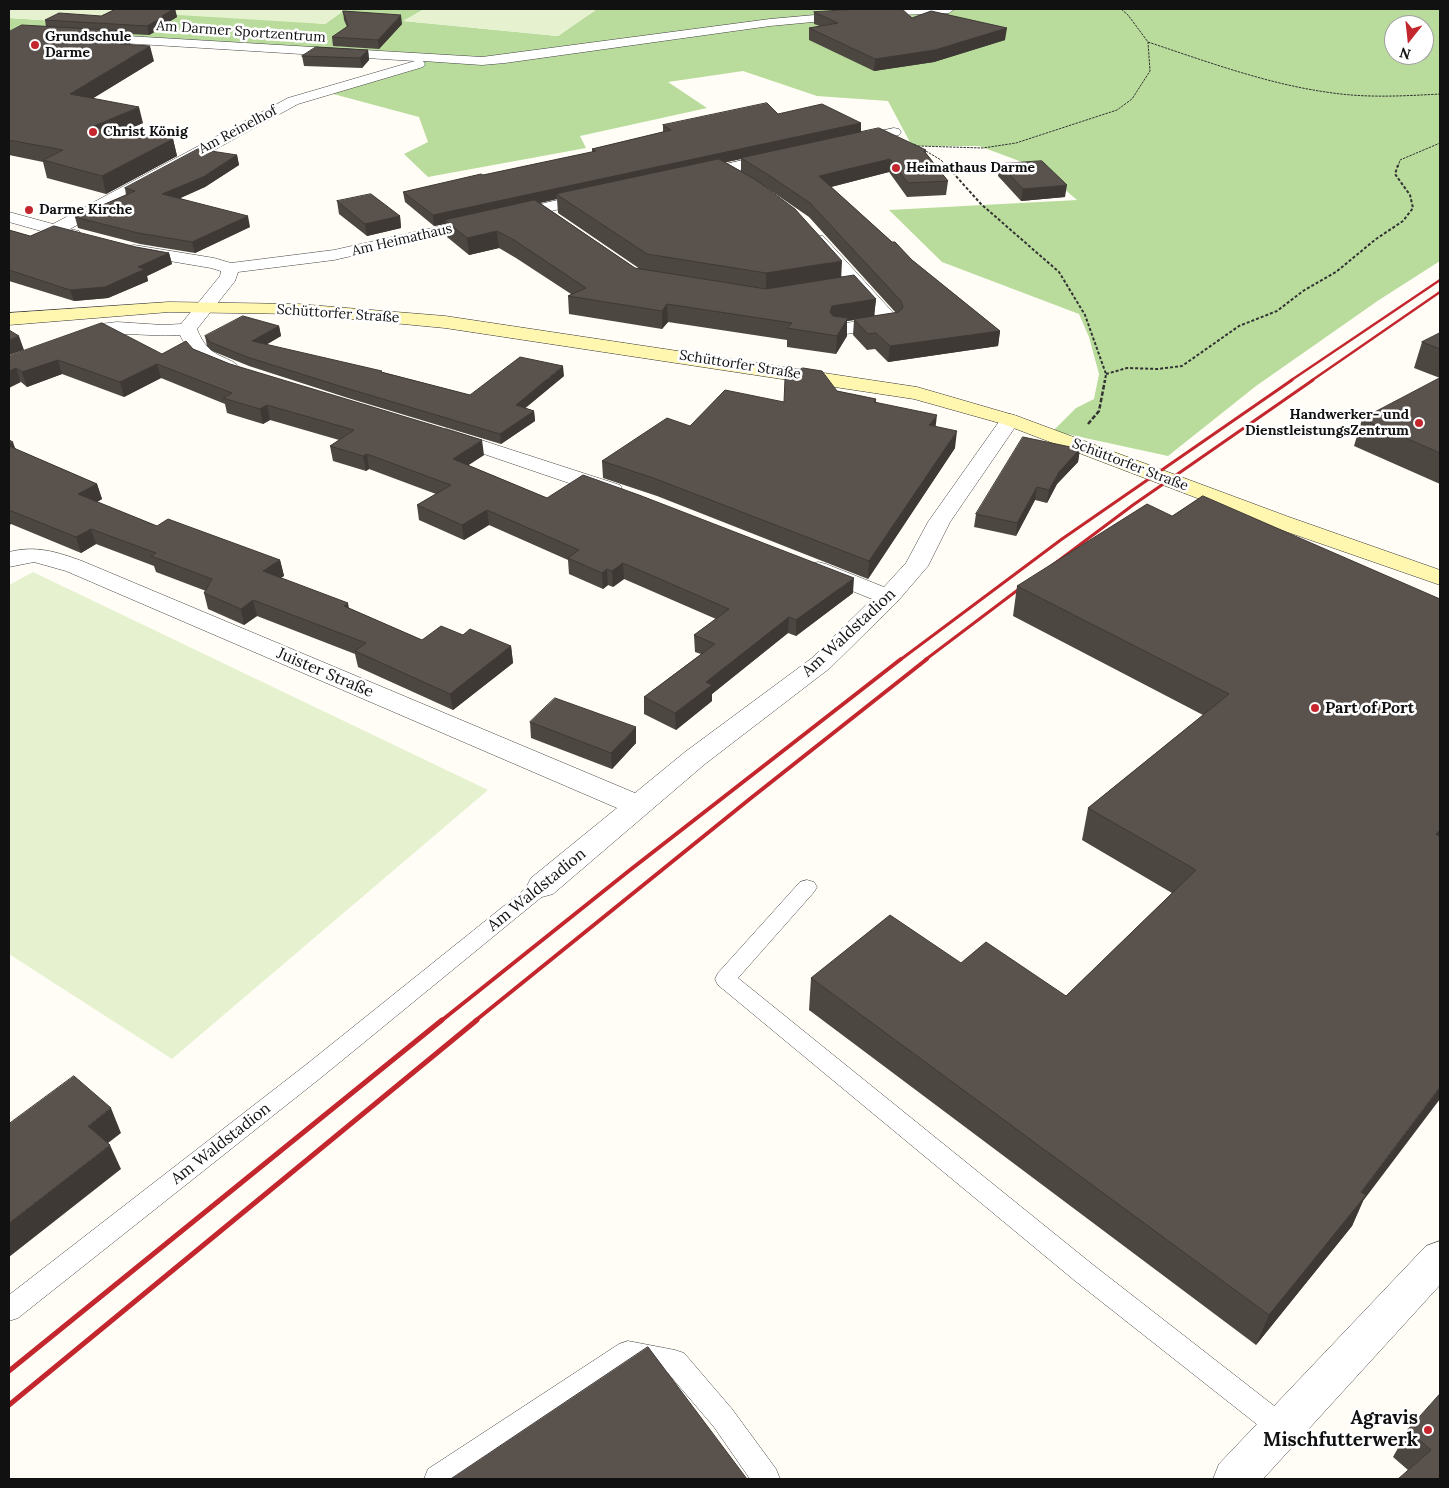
<!DOCTYPE html>
<html>
<head>
<meta charset="utf-8">
<style>
	body { margin:0 }
	#map { position:relative; width:1449px; height:1488px; overflow:hidden; background:#fffdf5; font-family:Lora,serif }
	canvas { display:block }
	.frame { position:absolute; inset:0; border:10px solid #111; pointer-events:none }
	.north { position:absolute; left:1384px; top:15px; width:50px; height:50px; box-sizing:border-box; background:#fff; border:1px solid #a0a0a0; border-radius:50%; rotate:196deg; font-size:14px; font-weight:700; line-height:20px; text-align:center; color:#111 }
	.north::after { content:''; display:block; margin:auto; width:18px; height:22px; background:#c4262e; clip-path:polygon(50% 0,100% 100%,50% 72%,0 100%) }
</style>
</head>
<body>
<div id="map">
<canvas width="1449" height="1488"></canvas>
<div class="frame"></div>
<div class="north">N</div>
</div>
<script>
const ctx = document.querySelector('canvas').getContext('2d');
ctx.lineJoin = 'round';
function fill(path, color) {
  ctx.fillStyle = color;
  ctx.fill(path, 'evenodd');
}
function trace(path, color, width, dash) {
  ctx.strokeStyle = color;
  ctx.lineWidth = width;
  ctx.lineCap = dash ? 'butt' : 'round';
  ctx.setLineDash(dash || []);
  ctx.stroke(path);
}
function label(font, color, halo, rows, align = 'center') {
  ctx.font = font + ' Lora,serif';
  ctx.lineWidth = 5;
  ctx.setLineDash([]);
  ctx.textBaseline = 'middle';
  ctx.strokeStyle = halo;
  ctx.fillStyle = color;
  for (const [text, x, y, turn = 0] of rows) {
    ctx.save();
    ctx.translate(x, y);
    ctx.rotate((+turn || 0) * Math.PI / 180);
    ctx.textAlign = isNaN(turn) ? turn : align;
    if (halo) ctx.strokeText(text, 0, 0);
    ctx.fillText(text, 0, 0);
    ctx.restore();
  }
}
fill(new Path2D(`
	M171 9 325 24 346 9H424L404 21 558 36 597 9H1440V261L1379 300 1256 386 1168 456 1053 431 1076 408 1094 399 1099 374 1089 337 1079 314 942 262 889 210 1077 200 1041 169 979 146H912L888 101 817 96 743 71 668 82 707 108 580 136 586 148 428 177 404 154 428 142 419 117 322 91 430 59 9 32V18L106 24ZM1394 25H1424V55H1394Z`), '#b9dc9c');
fill(new Path2D(`
	M9 9H134L106 24 9 18Z
	M171 9H346L325 24 162 14Z
	M424 9H597L558 36 403 21Z
	M33 572 488 790 172 1059 9 954V585Z`), '#e6f2cf');
const service = new Path2D(`
	M542 879 549 881 552 886 549 891 323 1076 18 1318 9 1321V1295L307 1064 535 881Z
	M807 880 814 882 817 887 814 892 738 978 1092 1264 1291 1419 1295 1428 1291 1437 1282 1441 1273 1437 1074 1280 718 985 715 979 718 973 800 882Z
	M628 1341 675 1350 684 1353 732 1409 776 1469 780 1479H750L714 1427 668 1373 631 1366 462 1479H424L428 1469 619 1344Z`);
const minor = new Path2D(`
	M882 9H955L949 13 877 16 770 26 505 63 482 65 423 61 425 64 423 67 298 104 70 229 79 231 81 235 79 239 73 240 9 222V212L53 224 288 98 415 61 89 41 87 38 93 34 482 57 770 19Z
	M894 128 899 129 901 132 899 135 853 145 848 144 846 141 848 138Z
	M777 152 782 154 785 157 782 160 697 180 692 178 689 175 692 172Z
	M594 192 600 194 602 197 600 200 334 260 238 272 235 281 197 329C203 344 210 352 225 358 231 361 235 362 239 367L236 371C212 377 189 355 180 335 154 337 129 332 103 335L9 370V357L100 324 117 322 163 325 181 324 220 276 221 271 211 268 128 254 125 250 128 246 134 245 214 258 231 263 334 250Z
	M817 235 823 236 898 318 900 322 898 326 840 335 833 333 831 329 833 325 878 318 811 244 809 240 811 236Z
	M1010 414 1017 416 1020 420 950 522 928 566 897 602 830 668 705 764 553 894 542 897 531 894 527 886 531 878 617 808 66 571 34 562 9 567V552C36 545 57 552 82 561L635 793 685 752 812 658 872 599 810 574 806 569 810 564 818 562 826 564 884 587 906 563 928 522 1003 416Z
	M447 429 620 485 623 490 620 495 612 497 604 495 440 439 437 435 440 431Z
	M1440 1241V1285L1263 1479H1213L1219 1464 1426 1246Z`);
const secondary = new Path2D(`
	M169 302 298 304 445 316 917 387 1017 416 1289 517 1440 570V585L1273 527 1003 424 914 399 445 328 350 319 298 314 169 312 9 325V313Z`);
trace(service, '#444', 1);
trace(minor, '#444', 1);
trace(secondary, '#333', 1);
trace(new Path2D(`
	M1148 42C1208 62 1270 85 1333 93 1368 98 1404 96 1440 94
	M914 144 941 160 947 167
	M918 146 983 148 1016 143 1117 110 1132 99 1150 71 1148 42 1128 15 1121 9
	M1398 167 1400 160 1440 143`), '#333', 1, [2.5, 1]);
trace(new Path2D(`
	M946 165 981 204 1059 272 1085 315 1106 374 1105 381
	M1106 374 1127 368 1158 369 1182 366 1239 326 1277 311 1303 291 1336 272 1376 239 1403 221 1413 208 1410 195 1395 174 1398 165`), '#333', 2, [3, 2]);
trace(new Path2D(`
	M1088 424 1099 411 1105 380`), '#333', 2.5, [4.5, 2]);
fill(service, '#fff');
fill(minor, '#fff');
fill(secondary, '#fff6b0');
trace(new Path2D(`
	M1290 381 1440 280
	M1311 381 1440 292`), '#c4262e', 2.5);
trace(new Path2D(`
	M1050 567 1133 505 1313 380
	M900 660 1062 539 1292 380
	M925 660 1027 583`), '#c4262e', 3);
trace(new Path2D(`
	M441 1021 630 870 901 659
	M475 1021 751 798 927 659`), '#c4262e', 4);
trace(new Path2D(`
	M9 1371 442 1020
	M9 1405 477 1020`), '#c4262e', 5);
fill(new Path2D(`
	M116 9H175L177 17 167 23V25L149 35 128 34 130 44 154 61 93 98 143 123 123 132 173 139 177 156 106 194 47 178 43 162 9 155V32L46 27 45 20 101 16Z
	M343 11 402 24 379 49 333 46 332 37 347 27 344 20Z
	M814 12 912 18 1005 40 934 62 874 71 809 40V28L820 26 814 24Z
	M368 50 369 60 362 68 304 66 302 56Z
	M778 114 861 123V132L926 150V153L948 181 946 195 907 197 889 172 831 187 912 260 1000 331 998 346 888 362 875 349 867 350 853 335 854 320 847 321V336L836 354 787 347V340L668 322 662 329 569 314 568 296 571 294 516 258 499 248 469 255 447 237 445 224 434 226 405 202 403 192 592 152V149L663 132V125ZM741 159V171L725 162ZM764 186 809 217 896 313 874 316 876 299 842 277ZM557 199 558 213 640 269 635 268 540 203Z
	M237 155 239 165 205 187 180 198 250 227 195 253 140 244 78 228 75 217 126 195 125 188Z
	M1000 164 1065 197 1021 201 998 176Z
	M337 201 400 216 401 228 367 236 339 214Z
	M9 230 30 236 136 247 169 253 172 264 147 276 148 281 108 298 74 301 9 281Z
	M279 326 281 336 266 345 382 372 470 395 564 376 525 408 534 411 535 421 501 444 348 398 249 366 212 351 207 346 205 336Z
	M1440 333V484L1354 446 1362 419 1440 378 1414 368 1422 342Z
	M193 349 230 364 484 455 468 465 547 498 853 593 796 636 788 633 712 694V701L676 730 644 714V697L701 654 695 652 694 635 716 619 624 579 613 587 608 585 603 589 569 574 568 560 489 525 464 540 419 520 417 505 436 494 369 469 366 471 333 461 330 446 339 440 270 420 263 424 227 413 225 404 161 378 124 397 62 374 27 387 21 382 9 356 162 354Z
	M837 391 876 399V403L935 426 955 448 868 579 657 496 603 478 602 461 690 426 784 402Z
	M9 440 16 449 97 484 102 499 97 502 157 526 280 560 284 576 280 578 422 640 463 635 511 646 513 663 453 710 358 667 355 654 257 616 244 625 208 609 204 593 206 591 156 572 154 566 96 544 81 553 11 524 9 525Z
	M1080 449 1078 462 1057 484 1047 503 1035 500 1016 536 974 527 976 514Z
	M1203 496 1363 1201 1352 1226 1256 1345 809 1010 811 978 961 963 1066 996 1172 893 1082 840 1088 808 1203 715 1013 616 1017 586 1172 516Z
	M530 722 636 743 612 769 531 738Z
	M1440 1394V1479L1408 1470 1393 1457 1408 1430Z`), '#4d4742');
fill(new Path2D(`
	M174 9H175L177 17 167 23V25L149 35 147 26 162 16Z
	M401 15 402 24 379 49 378 40Z
	M1007 28 1005 40 934 62 874 71 875 59Z
	M127 31 130 46 107 43Z
	M150 46 154 61 74 110 70 94Z
	M368 50 369 60 362 68 360 58Z
	M139 107 143 123 96 143 92 127Z
	M861 123V133L562 198 556 194 557 199 449 223 445 220V224L434 226 433 215Z
	M173 139 177 156 106 194 102 176Z
	M237 155 239 165 205 187 165 205 162 194Z
	M890 159 889 172 819 190V176Z
	M1067 185 1065 197 1021 201 1023 189Z
	M248 216 250 227 195 253 192 242Z
	M400 216 401 228 367 236 365 224Z
	M497 231 499 248 469 255 467 238Z
	M169 253 172 264 147 276 148 281 108 298 74 301 70 290 138 267Z
	M842 261 841 281 766 293V273Z
	M876 299 874 317 847 321V336L836 354 837 336 831 324 830 312 832 306Z
	M667 304 668 322 662 329V311Z
	M279 326 281 336 254 351 252 341Z
	M1000 331 998 346 888 362 890 346Z
	M19 336 24 350 9 355V340Z
	M58 360 62 374 27 387 22 372Z
	M157 364 161 378 124 397 120 382Z
	M563 366 564 376 517 415 516 405Z
	M16 368 21 382 9 388V371Z
	M267 405 270 420 263 424 260 409Z
	M534 411 535 421 501 444 500 434Z
	M937 415 935 432 929 425Z
	M957 431 955 448 868 579 869 561Z
	M482 440 484 455 455 474 453 459Z
	M13 442 18 457 9 453V444Z
	M1080 449 1078 462 1057 484 1047 503 1049 490 1059 472Z
	M367 454 369 469 366 471 363 456Z
	M97 484 102 499 83 510 78 494Z
	M1037 487 1035 500 1016 536 1017 523Z
	M487 510 489 525 464 540 462 525Z
	M9 517 11 524 9 525Z
	M91 529 96 544 81 553 76 537Z
	M280 560 284 576 266 587 263 571Z
	M623 563 624 579 613 587 612 571Z
	M607 569 608 585 603 589 602 573Z
	M854 578 853 593 796 636V620Z
	M253 600 257 616 244 625 241 609Z
	M348 603 351 619 344 606Z
	M789 617 788 633 712 694V701L676 730 675 713 706 682Z
	M511 646 513 663 453 710 450 694Z
	M636 727V743L612 769 611 753Z
	M1440 830V848L1436 834Z
	M1440 1087V1099L1363 1201 1352 1226 1256 1345 1269 1315 1361 1192Z
	M111 1108 121 1133 99 1150 88 1126Z
	M110 1145 121 1169 9 1257V1223Z`), '#3f3936');
const building = new Path2D(`
	M116 9H174L162 16H165L147 26 45 20 59 13 101 16Z
	M858 9H902L912 18 931 11 1007 28 935 50 875 59 809 28 838 23 814 12Z
	M343 11 401 15 378 40 332 37 348 26Z
	M22 25 127 31 107 43 150 46 70 94 139 107 92 127 173 139 102 176 43 160 63 150 9 140V32Z
	M316 47 368 50 360 58 302 56Z
	M767 103 778 114 822 104 861 123 433 215 403 192 481 174 483 175 596 151 592 149 671 130 663 125Z
	M879 128 926 150 924 151 948 181 908 183 890 159 819 176 892 242H895L912 260 1000 331 890 346 876 333 868 334 854 319 899 312 903 307 901 301 810 203 770 176 741 158Z
	M198 149 237 155 203 177 162 194 248 216 192 242 138 233 75 217 135 191 125 188Z
	M719 159 756 180 795 209 842 261 766 273 647 254 556 194Z
	M1042 161 1067 185 1023 189 1000 164Z
	M371 194 400 216 365 224 337 201Z
	M535 200 635 268 766 289 854 275 876 299 832 306 830 312 833 316 848 318 837 336 787 328 792 323 667 304 662 311 568 296 586 288 514 240 497 231 467 238 445 220Z
	M54 226 136 247 169 253 138 267 145 269 105 287 70 290 9 270V230L30 236Z
	M243 316 279 326 252 341 382 371 381 372 470 395 520 357 563 366 516 405 534 411 500 434 346 388 247 357 210 342 205 336Z
	M102 323 162 354 186 341 193 349 230 364 482 440 453 459 547 498 583 475 639 495 854 578 796 620 789 617 706 682 712 685 675 713 644 697 715 644 694 635 729 609 623 563 612 571 607 569 602 573 568 558 579 550 487 510 462 525 417 505 451 485 367 454 363 456 330 446 354 430 267 405 260 409 223 398 232 393 157 364 120 382 58 360 22 372 16 368 9 371V356Z
	M9 330 19 336 9 340Z
	M1440 333V349L1422 342Z
	M803 368 822 371 837 391 876 399 874 402 937 415 929 425 957 431 869 561 656 479 602 461 667 418 690 426 725 390 784 402 785 379Z
	M1440 378V453L1362 419Z
	M1023 437 1080 449 1059 472 1049 490 1037 487 1017 523 976 514Z
	M9 440 13 442 9 444Z
	M9 446 97 484 78 494 157 526 168 519 280 560 263 571 348 603 344 606 422 640 441 626 463 635 470 629 511 646 450 694 355 651 366 643 253 600 241 609 204 593 212 579 151 556 156 553 91 529 76 537 9 510Z
	M1203 496 1440 599V830L1436 834 1440 837V1087L1361 1192 1366 1195 1269 1315 811 978 890 915 961 963 986 942 1066 996 1196 870 1088 808 1229 694 1017 586 1147 504 1172 516Z
	M555 698 636 727 611 753 530 722Z
	M74 1076 111 1108 88 1126 110 1145 9 1223V1124Z
	M648 1347 747 1479H451Z
	M1440 1394V1479H1398L1431 1450 1408 1430Z`);
fill(building, '#5a524d');
trace(building, '#3f3936', 1);
for (const [x, y, r, color] of [
	[35,45,5,"#c4262e"],
	[93,132,5,"#c4262e"],
	[896,168,5,"#c4262e"],
	[29,210,5,"#c4262e"],
	[1419,423,5,"#c4262e"],
	[1315,708,5,"#c4262e"],
	[1428,1430,5,"#c4262e"]
]) {
  const dot = new Path2D();
  dot.arc(x, y, r, 0, 2 * Math.PI);
  ctx.fillStyle = color;
  ctx.fill(dot);
  trace(dot, '#fff', 2);
}
label('14px', '#111', '#fff', [
	["Am Darmer Sportzentrum",241,32,4],
	["Am Reinelhof",238,130,-28],
	["Am Heimathaus",402,240,-13],
	["Schüttorfer Straße",338,314,4],
	["Schüttorfer Straße",740,365,9],
	["Schüttorfer Straße",1130,465,21]
]);
label('bold 14px', '#111', '#fff', [
	["Grundschule",45,37],
	["Darme",45,53],
	["Christ König",103,132],
	["Heimathaus Darme",906,168],
	["Darme Kirche",39,210],
	["Handwerker- und",1409,415,"right"],
	["DienstleistungsZentrum",1409,431,"right"]
], 'left');
label('16px', '#111', '#fff', [
	["Am Waldstadion",849,633,-43],
	["Juister Straße",325,673,23],
	["Am Waldstadion",537,890,-39],
	["Am Waldstadion",221,1144,-38]
]);
label('bold 16px', '#111', '#fff', [
	["Part of Port",1325,708]
], 'left');
label('bold 19px', '#111', '#fff', [
	["Agravis",1418,1419],
	["Mischfutterwerk",1418,1441]
], 'right');
</script>
</body>
</html>
